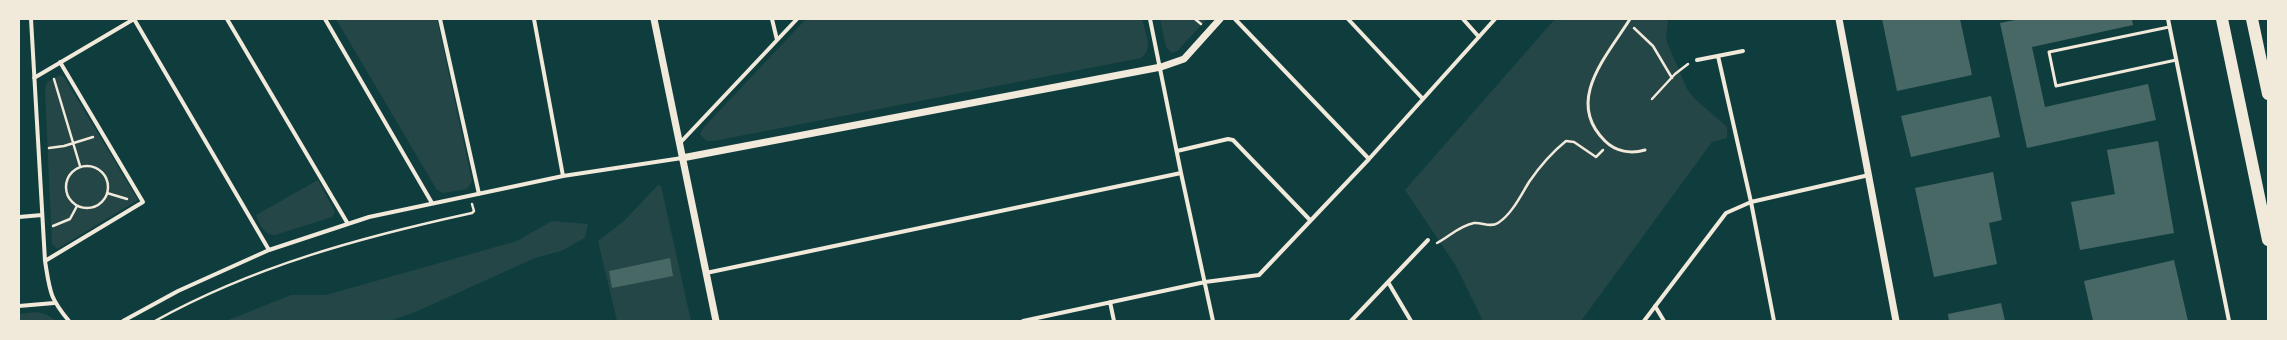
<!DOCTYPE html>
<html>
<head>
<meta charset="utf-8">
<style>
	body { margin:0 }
	#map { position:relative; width:2287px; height:340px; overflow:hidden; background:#0f3d3e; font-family:"Public Sans",sans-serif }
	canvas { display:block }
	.frame { position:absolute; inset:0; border:20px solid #f1e9da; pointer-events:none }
</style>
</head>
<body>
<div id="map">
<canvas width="2287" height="340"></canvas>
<div class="frame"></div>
</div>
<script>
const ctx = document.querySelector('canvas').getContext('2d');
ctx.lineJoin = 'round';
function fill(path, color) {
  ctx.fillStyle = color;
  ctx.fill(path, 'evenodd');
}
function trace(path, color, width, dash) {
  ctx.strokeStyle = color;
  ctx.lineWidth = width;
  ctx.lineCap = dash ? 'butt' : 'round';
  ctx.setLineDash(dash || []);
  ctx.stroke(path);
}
fill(new Path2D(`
	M336 19H437L472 181 467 189 443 193 437 190Z
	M806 19H1142C1145 32 1154 49 1141 58L719 140C710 142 705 142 700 134L704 127Z
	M1160 19H1207L1177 51 1172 53 1166 47Z
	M1555 19H1668L1666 40 1687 89 1694 98 1727 127V138L1712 142 1581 321H1483L1456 266 1405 190Z
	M60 75 64 77 138 200 57 249 52 244 45 90 47 82Z
	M318 180 335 212 332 217 275 235C263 235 260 224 256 215Z
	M658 185 661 186 691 321H617L598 241 624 221Z
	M552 221 588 224 585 238 561 251 535 258 413 313 389 321H226L291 295H326L517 241Z
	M36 312 45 314 57 321H19V314Z`), '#244646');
fill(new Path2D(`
	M1882 19H1960L1972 75 1897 91Z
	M2020 19H2132L2133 25 2032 47 2045 107 2148 84 2156 120 2027 148 2000 23Z
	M1991 96 2000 137 1911 157 1901 116Z
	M2158 141 2174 233 2080 250 2071 202 2115 194 2107 150Z
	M1993 172 2002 220 1989 223 1997 264 1934 277 1915 188Z
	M670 258 673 276 612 288 609 271Z
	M2174 260 2188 321H2093L2084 281Z
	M2001 303 2005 321H1949L1948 314Z`), '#486865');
trace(new Path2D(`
	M1195 19 1201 24
	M1634 28 1653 46 1672 78
	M54 79 80 166
	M1652 99 1675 74 1688 64
	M49 148 64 146 93 137
	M66 187a21 21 0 1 1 42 0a21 21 0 1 1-42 0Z
	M107 193 127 199
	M53 226 70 219 77 206
	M1437 243C1450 236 1459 226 1474 223 1482 222 1490 228 1498 223 1512 214 1521 195 1529 182 1540 166 1551 153 1566 141L1574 142 1596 157 1603 150
	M155 321C254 266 362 237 472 213L474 211 472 204`), '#f1e9da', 2.5);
trace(new Path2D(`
	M1630 19C1607 56 1564 101 1605 141 1616 152 1631 154 1645 150
	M2169 27 2049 52 2056 86 2176 60`), '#f1e9da', 3);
trace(new Path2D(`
	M31 19 45 261C50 291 49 297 69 321
	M134 19 269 250
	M227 19 348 224
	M325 19 432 203
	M440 19 479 194
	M534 19 563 176
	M772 19 777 40
	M1150 19 1181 173 1213 321
	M1235 19 1369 159
	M1348 19 1423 99
	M1463 19 1479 37
	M2168 19 2229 321
	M1718 56 1751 202 1774 321
	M1697 60 1743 51
	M34 78 134 19
	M679 144 797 19
	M1177 151 1228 139 1233 140 1310 220
	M19 217 42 215
	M45 261 143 202 60 62
	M706 273 1181 173
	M1388 282 1411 321
	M1110 302 1114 321
	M19 306 54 303
	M1655 306 1664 321
	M123 321 178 291 269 250 369 217 563 176 682 158
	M1023 321 1205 282 1259 275 1369 159 1495 19
	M1351 321 1428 240
	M1644 321 1726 213 1751 202 1869 175`), '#f1e9da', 4);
trace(new Path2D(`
	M654 19 716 321
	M1839 19 1896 321
	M682 158 1161 67 1184 59 1220 19`), '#f1e9da', 7);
trace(new Path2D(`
	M2222 19 2268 240
	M2252 19 2268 94`), '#f1e9da', 12);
</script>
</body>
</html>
